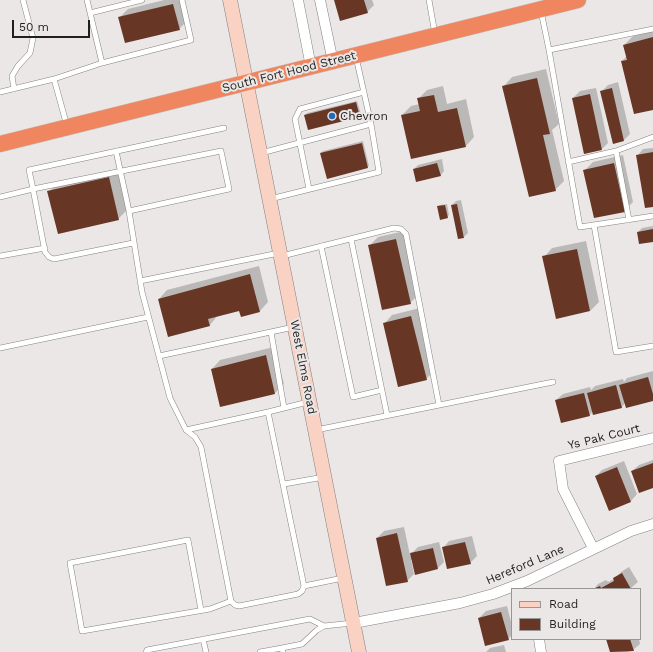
<!DOCTYPE html>
<html>
<head>
<meta charset="utf-8">
<style>
	body { margin:0 }
	#map { position:relative; width:653px; height:652px; overflow:hidden; background:#eae7e6; font-family:"Work Sans",sans-serif }
	canvas { display:block }
	.legend { position:absolute; left:511px; top:588px; width:130px; height:52px; box-sizing:border-box; background:#eae7e6; border:1px solid #999796; margin:0; padding:5px 7px; list-style:none; font-size:12px; color:#201f1f }
	.legend li { display:flex; align-items:center; gap:8px; height:20px }
	.legend b { width:20px; border:1px solid #999796 }
	.scale { position:absolute; left:12px; top:20px; width:78px; height:18px; box-sizing:border-box; border:2px solid #201f1f; border-top:0; padding-left:5px; font-size:12px; line-height:14px; white-space:nowrap; color:#201f1f; -webkit-text-stroke:3px #eae7e6; paint-order:stroke }
</style>
</head>
<body>
<div id="map">
<canvas width="653" height="652"></canvas>
<ul class="legend">
<li><b style="height:5px;background:#fad2c3"></b>Road</li>
<li><b style="height:11px;background:#673624"></b>Building</li>
</ul>
<div class="scale">50 m</div>
</div>
<script>
const ctx = document.querySelector('canvas').getContext('2d');
ctx.lineJoin = 'round';
function fill(path, color) {
  ctx.fillStyle = color;
  ctx.fill(path, 'evenodd');
}
function trace(path, color, width, dash) {
  ctx.strokeStyle = color;
  ctx.lineWidth = width;
  ctx.lineCap = dash ? 'butt' : 'round';
  ctx.setLineDash(dash || []);
  ctx.stroke(path);
}
function label(font, color, halo, rows, align = 'center') {
  ctx.font = font + ' "Work Sans",sans-serif';
  ctx.lineWidth = 4;
  ctx.setLineDash([]);
  ctx.textBaseline = 'middle';
  ctx.strokeStyle = halo;
  ctx.fillStyle = color;
  for (const [text, x, y, turn = 0] of rows) {
    ctx.save();
    ctx.translate(x, y);
    ctx.rotate((+turn || 0) * Math.PI / 180);
    ctx.textAlign = isNaN(turn) ? turn : align;
    if (halo) ctx.strokeText(text, 0, 0);
    ctx.fillText(text, 0, 0);
    ctx.restore();
  }
}
fill(new Path2D(`
	M164 0H183L188 20 179 29 120 17 128 9Z
	M335 0H372L374 5 367 12Z
	M653 31V109L622 61 627 56 624 45 633 36Z
	M546 69 559 124 552 130 564 181 555 190 504 86 512 77Z
	M618 82 630 134 624 140 613 143 601 92 608 85Z
	M443 86 447 104 466 99 474 137 466 146 402 115 411 106 420 104 418 99 427 90Z
	M596 88 608 143 602 149 573 98 580 91Z
	M357 101 361 114 359 116 305 115 307 113Z
	M363 141 369 166 367 167 321 153 323 151Z
	M653 148V206L637 156 643 149Z
	M623 155 633 202 624 211 585 170 593 162Z
	M442 159 444 171 440 176 414 169 418 165Z
	M117 169 127 210 118 219 49 192 57 183Z
	M461 200 468 233 464 237 452 205 456 201Z
	M447 204 449 215 447 217 438 207 440 205Z
	M653 226V241L638 232 642 228Z
	M405 231 419 294 410 303 369 246 378 237Z
	M586 241 599 302 590 311 544 257 552 248Z
	M259 266 268 302 260 311 240 310 218 315 210 325 159 299 167 290Z
	M420 308 435 370 426 379 384 324 392 315Z
	M274 347 284 384 275 393 221 406 212 369 220 360Z
	M653 371V400L625 403 622 407 594 414 593 411 590 415 556 400 563 394 590 387 591 390 595 386 623 379 624 382 627 378Z
	M653 460V487L632 471 639 465Z
	M624 461 637 494 631 501 609 509 596 476 602 470Z
	M404 527 410 555 418 547 439 542 444 562 438 568 411 560 414 574 407 581 377 538 384 531Z
	M472 536 477 556 470 563 443 548 449 541Z
	M629 567 638 582 631 588 594 589 598 584 606 580 608 582 614 579 621 572Z
	M507 606 511 622H512V635L508 639 479 618 486 611Z
	M607 639H639L640 644 633 650 628 652H611Z
	M504 645 506 652H486L490 648Z`), '#0003');
fill(new Path2D(`
	M334 0H364L368 13 340 21Z
	M173 4 180 30 125 43 118 17Z
	M653 37V110L634 114 621 61 627 60 623 45Z
	M537 78 550 134 543 135 556 191 529 197 502 86Z
	M612 88 624 141 613 144 600 91Z
	M590 94 602 150 584 154 572 98Z
	M434 95 438 112 457 108 466 147 411 159 401 115 420 111 417 98Z
	M356 102 360 117 308 130 304 115Z
	M362 143 368 168 327 179 320 153Z
	M653 152V207L645 208 636 155Z
	M437 163 441 176 416 182 413 169Z
	M614 163 625 212 594 218 583 170Z
	M109 177 119 220 58 234 47 191Z
	M457 204 464 238 458 239 451 205Z
	M445 205 448 218 440 220 437 206Z
	M653 229V242L639 244 637 232Z
	M396 239 411 304 382 310 368 245Z
	M577 249 590 311 556 319 542 256Z
	M250 274 260 312 241 317 239 311 208 319 210 326 168 337 158 299Z
	M411 316 427 380 398 387 383 323Z
	M266 355 275 394 220 407 211 369Z
	M648 377 653 394V401L626 408 619 385Z
	M616 385 622 408 593 415 587 393Z
	M584 393 590 416 561 423 555 400Z
	M653 463V488L639 493 631 471Z
	M617 467 631 502 609 511 595 476Z
	M397 533 408 582 386 586 376 538Z
	M465 542 471 564 447 569 442 547Z
	M433 548 438 569 415 575 410 553Z
	M622 573 631 589H593L600 586 601 588 614 581 613 578Z
	M501 612 509 640 485 646 478 618Z
	M606 639H630L634 651 610 652Z`), '#673624');
const service = new Path2D(`
	M429 0 435 34
	M541 11 549 50 580 227 653 216
	M90 13 142 0
	M549 50 653 29
	M102 63 191 40 182 0
	M54 79 67 126
	M14 89 12 76 18 66 30 53 33 38 23 0
	M0 92 54 79 102 63 87 0
	M116 151 129 211 142 292 170 398 186 430 195 437 201 447 231 601 235 605 239 606 298 594 302 591 304 586 343 578
	M616 151 629 220
	M261 153 371 124 356 57
	M568 162 616 151 653 137
	M309 189 295 119 300 109 364 92
	M0 197 33 189 45 252 49 257 54 259 133 243
	M270 199 379 172 371 124
	M129 211 229 189 221 151 33 189 29 170 224 128
	M594 225 616 352 653 346
	M351 239 387 415
	M321 246 353 397 382 390
	M0 256 45 248
	M282 256 394 228 401 229 406 234 439 405
	M140 281 279 253
	M271 332 284 408
	M0 348 148 317
	M159 356 294 327
	M268 412 308 402
	M186 430 268 412 304 586
	M316 430 553 382
	M284 484 324 477
	M201 610 188 540 70 563 82 631 210 609 231 601
	M203 639 206 652
	M146 652 147 650 310 619 324 626
	M260 652 282 648
	M283 652 282 648 302 644 317 630 324 626 353 623`);
const minor = new Path2D(`
	M298 0 311 67
	M320 0 333 62
	M593 548 563 489 559 461 653 438
	M354 623 460 603 493 594 527 581 631 531 653 524
	M539 639 541 652`);
const secondary = new Path2D(`
	M230 0 359 652`);
const trunk = new Path2D(`
	M0 144 578 0`);
trace(service, '#858281', 6);
trace(minor, '#858281', 11);
trace(secondary, '#858281', 15);
trace(trunk, '#c5c5c5', 17);
trace(service, '#fff', 5);
trace(minor, '#fff', 10);
trace(secondary, '#fad2c3', 14);
trace(trunk, '#f0865f', 16);
for (const [x, y, r, color] of [
	[332,116,4,"#236abb"]
]) {
  const dot = new Path2D();
  dot.arc(x, y, r, 0, 2 * Math.PI);
  ctx.fillStyle = color;
  ctx.fill(dot);
  trace(dot, '#eae7e6', 1.5);
}
label('12px', '#201f1f', '#eae7e6', [
	["South Fort Hood Street",289,72,-14],
	["West Elms Road",303,367,79],
	["Ys Pak Court",604,437,-14],
	["Hereford Lane",525,565,-23]
]);
label('12px', '#201f1f', '#eae7e6', [
	["Chevron",340,116]
], 'left');
</script>
</body>
</html>
